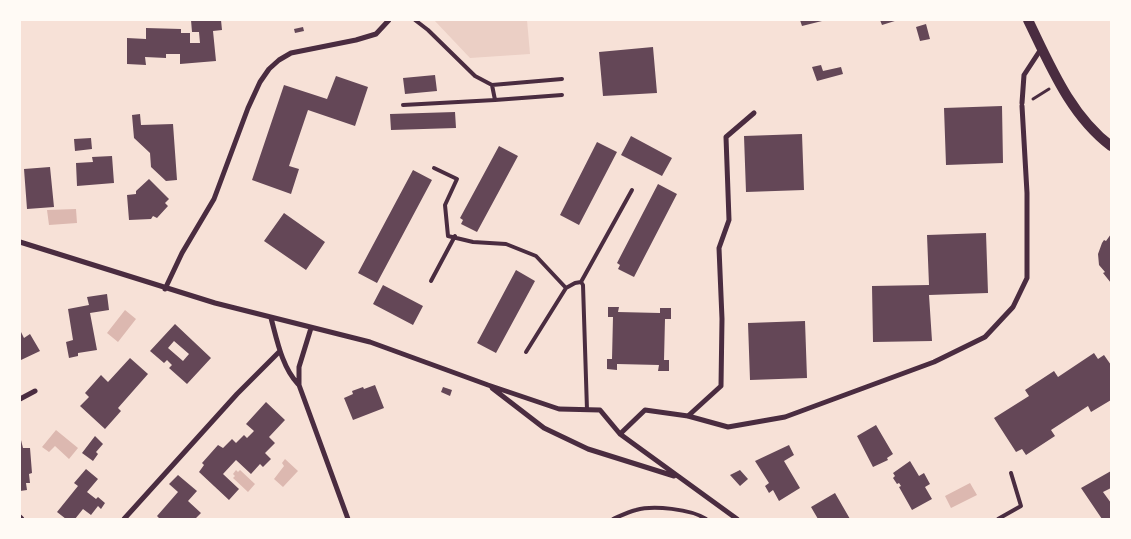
<!DOCTYPE html>
<html>
<head>
<meta charset="utf-8">
<style>
	body { margin:0 }
	#map { position:relative; width:1131px; height:539px; overflow:hidden; background:#f7e1d7; font-family:"Noto Serif",serif }
	canvas { display:block }
	.frame { position:absolute; inset:0; border:21px solid #fffaf5; pointer-events:none }
</style>
</head>
<body>
<div id="map">
<canvas width="1131" height="539"></canvas>
<div class="frame"></div>
</div>
<script>
const ctx = document.querySelector('canvas').getContext('2d');
ctx.lineJoin = 'round';
function fill(path, color) {
  ctx.fillStyle = color;
  ctx.fill(path, 'evenodd');
}
function trace(path, color, width, dash) {
  ctx.strokeStyle = color;
  ctx.lineWidth = width;
  ctx.lineCap = dash ? 'butt' : 'round';
  ctx.setLineDash(dash || []);
  ctx.stroke(path);
}
fill(new Path2D(`
	M434 20H527L530 54 470 58Z`), '#ebcfc5');
fill(new Path2D(`
	M76 209 77 223 49 225 47 210Z
	M125 310 136 319 118 342 107 333Z
	M56 430 78 448 69 459 55 446 49 452 42 447Z
	M285 459 298 471 283 487 274 479 284 466 282 463Z
	M236 470 238 472 240 470 255 484 248 492 233 478 235 476 233 474Z
	M970 483 977 495 951 508 945 496Z`), '#dcb8b0');
fill(new Path2D(`
	M191 20H221L222 30 213 31 216 61 180 64V54H166V58L145 57 146 65 127 64V38L146 39V28L181 29V33H190V43H200L199 32H192Z
	M800 20H822V21L802 26Z
	M880 20H898L882 25Z
	M926 24 930 39 920 41 916 27Z
	M303 27 304 31 295 33 294 29Z
	M653 47 657 93 603 96 599 52Z
	M821 65 823 71 841 67 843 74 817 81 812 67Z
	M435 75 437 91 405 94 403 78Z
	M336 76 368 87 355 126 308 110 289 166 299 169 291 194 252 180 284 85 327 99Z
	M1002 106 1003 163 946 165 944 108Z
	M455 112 456 128 391 130 390 114Z
	M140 114 141 125 173 124 177 180 166 181 151 167 150 153 134 138 132 115Z
	M802 134 804 190 746 192 744 136Z
	M631 136 672 158 662 176 621 155Z
	M91 138 92 149 75 151 74 139Z
	M597 142 617 152 579 225 560 215Z
	M499 146 518 156 477 232 461 224 463 220 460 218Z
	M112 156 114 183 77 186 76 163 93 162 92 157Z
	M50 167 54 207 27 209 24 169Z
	M413 170 432 180 377 283 358 273Z
	M149 179 169 199 165 203 168 206 157 218 153 216 151 219 129 220 127 195 136 194V191Z
	M658 184 677 194 634 277 618 269 620 265 617 263Z
	M284 213 325 242 306 270 264 241Z
	M986 233 988 293 929 295 932 341 873 342 872 286 929 285 927 235Z
	M1111 234V283L1103 273 1105 272 1099 265 1098 254 1102 243 1104 240 1106 241Z
	M516 270 535 281 496 353 477 343Z
	M383 285 423 306 413 325 373 304Z
	M107 294 109 310 90 313 97 350 78 353V356L69 358 66 342 73 340 68 309 89 305 87 297Z
	M608 307H619L618 312 660 313V308H671V319H665L664 360H669V371H658L659 365 617 364V370L607 369V359H612L613 317H608Z
	M805 321 807 378 750 380 748 323Z
	M175 324 211 358 187 384 169 368 172 365 167 360 164 363 150 351ZM174 341 189 354 183 361 168 348Z
	M20 330 24 338 30 334 40 351 21 360Z
	M1094 353 1098 359 1104 355 1111 365V400L1091 412 1088 406 1051 430 1055 436 1026 455 1022 449 1016 452 994 418 1029 396 1025 390 1054 371 1058 377Z
	M130 358 148 374 118 408 121 411 105 429 80 406 89 397 85 393 101 375 108 382Z
	M375 385 384 408 353 420 344 398 353 394 352 391 363 387 364 389Z
	M443 387 452 390 450 396 441 392Z
	M266 402 285 420 269 437 275 443 265 453 271 459 263 467 260 464 251 474 236 460 223 474 239 489 229 500 199 472 204 465 202 463 218 445 223 448 232 439 236 443 244 435 247 438 254 431 246 424Z
	M876 425 893 454 887 458 888 460 873 467 857 436Z
	M20 436 23 448H30L32 473 29 474 30 483H26L27 490 20 491Z
	M95 436 103 444 96 452 98 454 93 461 82 453Z
	M789 445 794 455 784 461 800 488 779 501 773 490 769 493 765 486 769 483 755 461Z
	M910 461 919 476 924 473 930 484 925 487 932 499 912 510 899 487 901 486 899 483 897 484 893 478 895 476 893 473Z
	M86 469 98 479 87 492 96 499 98 497 105 503 101 509 98 506 91 515 83 509 75 519H66L57 512 78 486 74 483Z
	M740 470 748 479 740 486 730 475Z
	M1111 471V488L1103 492 1111 503V519H1102L1081 488Z
	M178 475 197 491 188 501 201 513 195 519H160L157 516 178 492 169 484Z
	M835 493 850 519H818L811 507Z`), '#644757');
trace(new Path2D(`
	M1033 99 1049 89`), '#4a2c40', 3);
trace(new Path2D(`
	M415 20 428 30 475 76 492 85 495 100 562 95
	M492 85 562 79
	M403 105 495 100
	M434 168 457 179 445 205 448 236 473 242 506 244 536 256 566 288
	M431 281 455 236
	M581 282 632 190
	M526 352 566 288 575 283 581 282 583 285 587 410
	M613 519C620 516 628 512 636 510 653 505 691 509 706 519
	M998 519 1021 506 1011 473`), '#4a2c40', 4);
trace(new Path2D(`
	M1022 103 1024 75 1041 49
	M20 242 215 303 370 342 488 385 559 409 600 410 620 434 737 519
	M165 289 182 253 214 199 248 108 260 82 269 69 279 60 291 53 356 40 376 34 389 20
	M271 318C277 340 282 367 298 384
	M311 328 299 367V385L348 519
	M492 388 544 428 588 449 674 476
	M20 399 35 391
	M688 416 721 386 722 319 719 248 729 220 726 137 754 113
	M620 434 645 410 688 416 728 427 785 417 934 362 985 337 1013 307 1027 278V193L1022 106
	M20 517 22 519
	M124 519 237 394 280 351`), '#4a2c40', 5);
trace(new Path2D(`
	M1028 20C1050 65 1070 115 1111 146`), '#4a2c40', 10);
</script>
</body>
</html>
